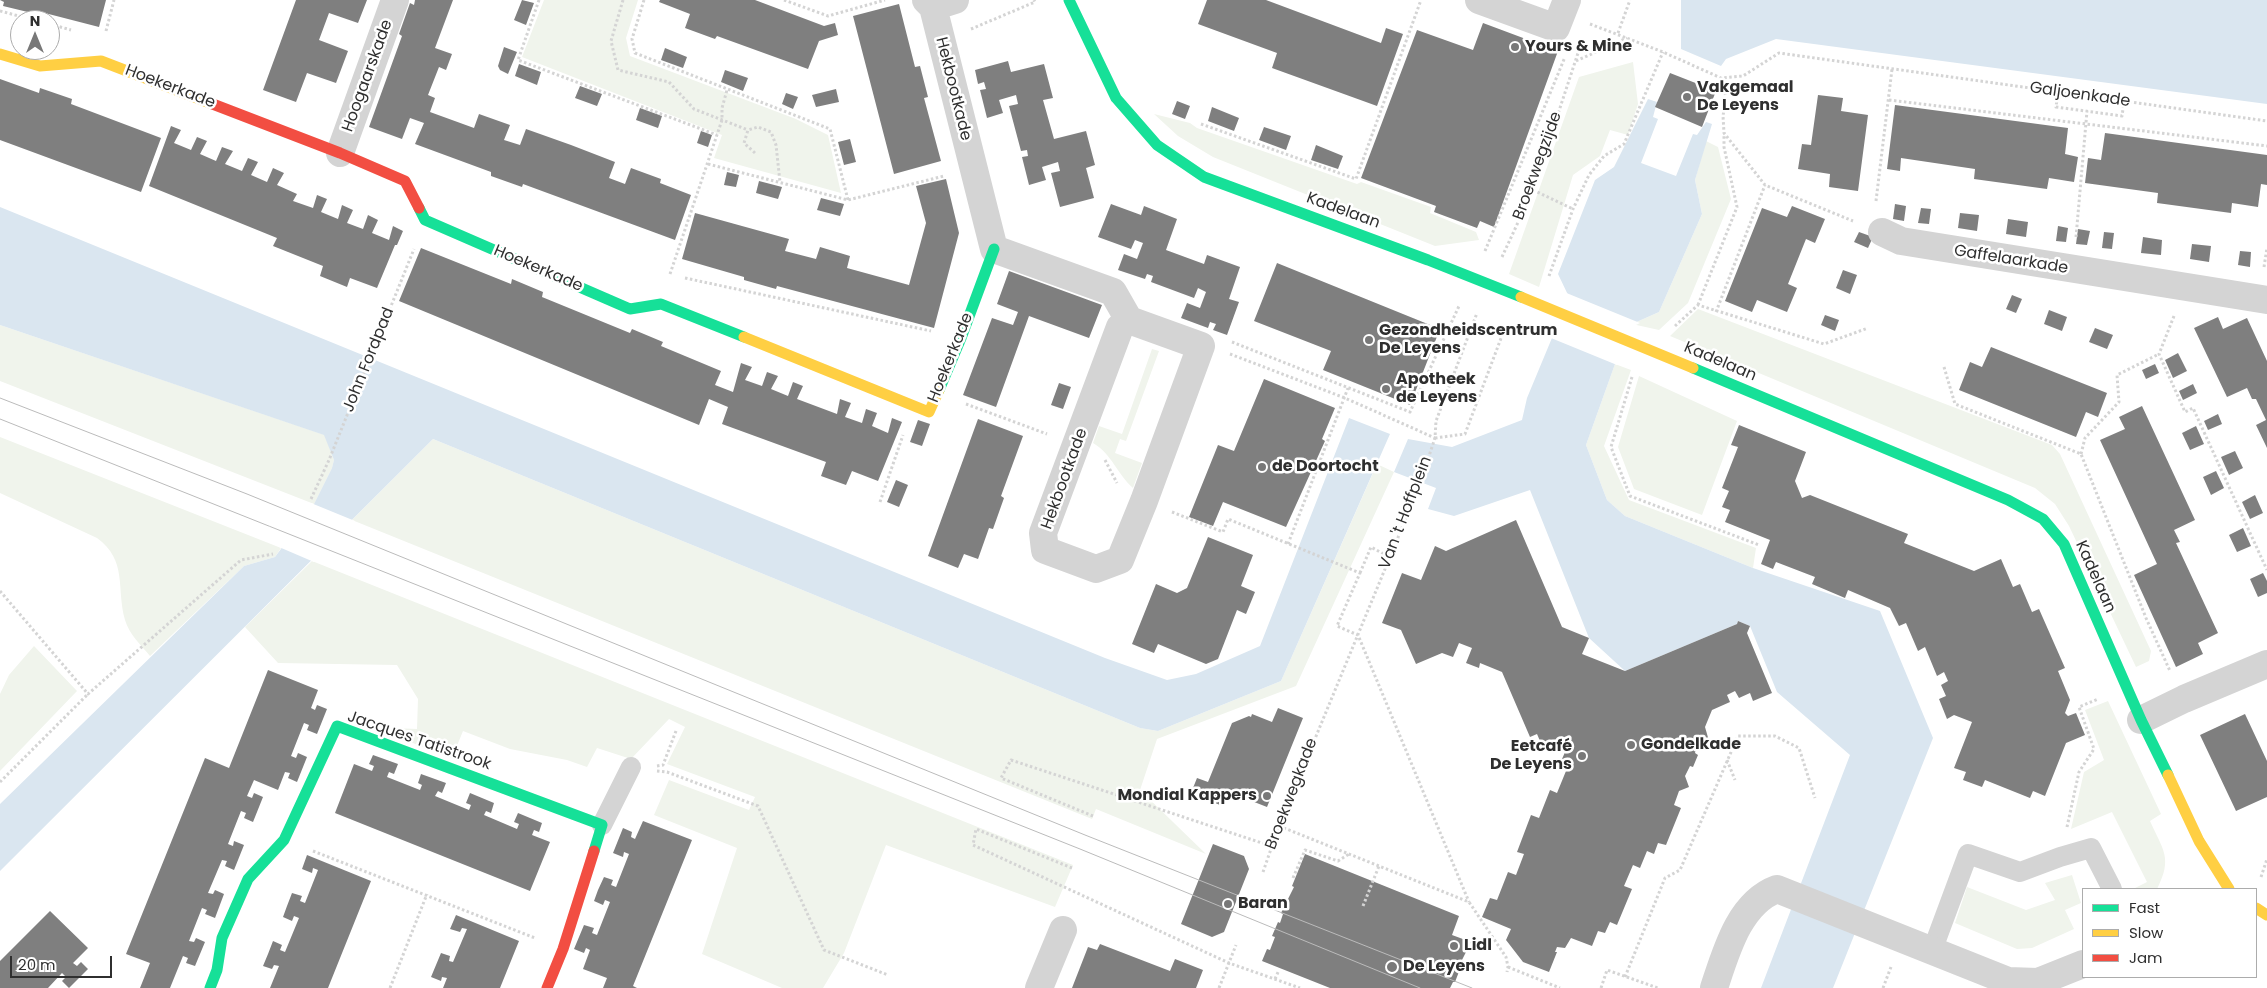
<!DOCTYPE html>
<html>
<head>
<meta charset="utf-8">
<style>
	body { margin:0 }
	#map { position:relative; width:2267px; height:988px; overflow:hidden; background:#fff; font-family:Poppins,sans-serif }
	canvas { display:block }
	.legend { position:absolute; left:2082px; top:888px; width:175px; height:90px; box-sizing:border-box; background:#fff; border:1px solid #acacac; margin:0; padding:6px 9px; list-style:none; font-size:15px; color:#2f2f2f }
	.legend li { display:flex; align-items:center; gap:10px; height:25px }
	.legend b { width:25px; border:1px solid #acacac }
	.north { position:absolute; left:10px; top:10px; width:50px; height:50px; box-sizing:border-box; background:#fff; border:1px solid #acacac; border-radius:50%; rotate:0deg; font-size:14px; font-weight:700; line-height:20px; text-align:center; color:#2f2f2f }
	.north::after { content:''; display:block; margin:auto; width:18px; height:22px; background:#787878; clip-path:polygon(50% 0,100% 100%,50% 72%,0 100%) }
	.scale { position:absolute; left:10px; top:956px; width:102px; height:22px; box-sizing:border-box; border:2px solid #2f2f2f; border-top:0; padding-left:6px; font-size:15px; line-height:18px; white-space:nowrap; color:#2f2f2f; -webkit-text-stroke:4px #fff; paint-order:stroke }
</style>
</head>
<body>
<div id="map">
<canvas width="2267" height="988"></canvas>
<ul class="legend">
<li><b style="height:6px;background:#16e098"></b>Fast</li>
<li><b style="height:6px;background:#ffcf43"></b>Slow</li>
<li><b style="height:6px;background:#f24e42"></b>Jam</li>
</ul>
<div class="north">N</div>
<div class="scale">20 m</div>
</div>
<script>
const ctx = document.querySelector('canvas').getContext('2d');
ctx.lineJoin = 'round';
function fill(path, color) {
  ctx.fillStyle = color;
  ctx.fill(path, 'evenodd');
}
function trace(path, color, width, dash) {
  ctx.strokeStyle = color;
  ctx.lineWidth = width;
  ctx.lineCap = dash ? 'butt' : 'round';
  ctx.setLineDash(dash || []);
  ctx.stroke(path);
}
function label(font, color, halo, rows, align = 'center') {
  ctx.font = font + ' Poppins,sans-serif';
  ctx.lineWidth = 5;
  ctx.setLineDash([]);
  ctx.textBaseline = 'middle';
  ctx.strokeStyle = halo;
  ctx.fillStyle = color;
  for (const [text, x, y, turn = 0] of rows) {
    ctx.save();
    ctx.translate(x, y);
    ctx.rotate((+turn || 0) * Math.PI / 180);
    ctx.textAlign = isNaN(turn) ? turn : align;
    if (halo) ctx.strokeText(text, 0, 0);
    ctx.fillText(text, 0, 0);
    ctx.restore();
  }
}
fill(new Path2D(`
	M544 0H638L626 38 630 56 796 119 828 135 841 193 714 158 722 135 522 57Z
	M1633 62 1638 104 1628 135 1610 130 1600 156 1573 175 1539 287 1509 274 1579 77Z
	M1154 114 1190 123 1197 128 1357 184 1361 182 1431 207 1430 213 1476 232 1479 240 1435 246 1213 157 1178 136Z
	M1706 141 1718 147 1731 199 1688 303 1659 330 1632 324 1659 312 1702 214 1695 180Z
	M1698 309 2052 445 2060 454 2151 651 2149 661 2136 667 2069 526 2055 504 2035 488 1670 336Z
	M0 325 325 435 334 460 332 468 314 504 0 381Z
	M1152 349 1159 351 1126 441 1120 439 1115 453 1142 463 1133 488C1117 474 1112 454 1093 443L1099 426 1122 434Z
	M1615 364 1631 370 1604 446 1629 500 1756 548 1753 568 1625 516 1607 500 1586 445Z
	M1639 376 1737 421 1702 515 1634 489 1618 447Z
	M0 437 281 548 275 557 244 566 150 656C141 645 129 634 125 620 116 588 128 561 97 538L0 493Z
	M433 439 1140 728 1158 731 1281 681 1377 464 1394 472 1296 686 1157 739 1140 790 1206 854 1096 809 1092 819 352 520Z
	M312 561 1073 865 1055 907 886 845 844 953 823 988H782L702 954 737 848 654 815 669 780 749 810 755 797 667 764 685 727 669 719 631 759 597 748 587 767 567 760 510 749 463 731 452 758 392 735 393 728 417 729 418 699 397 665 278 663 245 627Z
	M34 646 77 691 0 771V694L9 675Z
	M2108 701 2161 814 2150 821C2163 850 2173 858 2157 889H2133L2147 882 2112 812 2071 829 2084 772 2104 760 2085 710Z
	M2072 875 2081 903 2065 910 2074 929 2032 948 2017 949 1955 923 1967 887 2026 910 2055 900 2045 883Z`), '#f0f4ec');
fill(new Path2D(`
	M1681 0H2267V104L1776 39 1726 59 1721 66 1681 49Z
	M1648 99 1657 102 1653 117 1658 119 1641 163 1676 176 1693 134 1697 135 1706 122 1712 124 1695 180 1702 214 1659 312 1632 324 1615 364 1586 445 1607 500 1625 516 1753 568 1880 611 1933 738 1833 988H1761L1850 755 1777 692 1750 626 1738 621 1737 624 1625 671 1589 638 1530 490 1454 516 1428 509 1436 488 1394 472 1408 439 1452 447 1522 420 1527 398 1569 297 1558 274 1595 180 1614 167Z
	M0 207 1105 658 1167 680 1196 674 1260 646 1349 418 1390 434 1281 681 1158 731 1140 728 433 439 0 871V804L244 566 275 557 314 504 332 468 334 460 324 435 0 325Z`), '#dae6f0');
fill(new Path2D(`
	M1564 292 1640 323 1634 326 1617 365 1551 338 1566 297Z
	M311 503 355 521 314 562 279 547Z`), '#fff');
fill(new Path2D(`
	M0 0H106L99 27 37 11 36 14 3 6 4 2Z
	M296 0H367L358 23 329 13 319 40 348 51 336 83 307 73 296 102 263 90Z
	M415 0H453L435 48 452 54 446 70 439 67 428 95 435 98 430 112 474 128 479 114 510 125 504 140 520 145 526 129 571 145 615 162 609 178 625 184 631 168 661 179 660 183 691 195 675 240 523 184 522 187 491 176V172L415 144 424 123 410 118 402 139 369 127 402 36 399 34 410 3 414 5Z
	M522 0 534 3 526 25 514 20Z
	M660 0H755L824 26 835 23 838 35 819 41 808 69 717 36 715 39 685 28 690 14 659 2Z
	M1207 0H1266L1381 43 1386 28 1403 34 1377 106 1272 68 1277 53 1198 24Z
	M899 4 915 67 920 66 928 97 924 98 941 161 894 174 853 16Z
	M1483 23 1558 51 1494 227 1480 221 1477 228 1434 212 1436 206 1361 178 1417 30 1473 50Z
	M504 47 517 52 508 74 500 70 498 66Z
	M665 48 687 57 683 68 661 60Z
	M1008 61 1011 72 1044 64 1053 98 1043 100 1054 139 1086 131 1095 165 1086 168 1094 198 1060 207 1051 173 1060 171 1058 162 1042 167 1046 180 1029 185 1022 157 1028 156 1027 150 1021 151 1009 106 1018 104 1016 95 999 100 1003 113 987 118 980 90 986 89 984 82 978 84 975 70Z
	M519 64 541 72 537 85 515 76Z
	M725 70 748 78 743 91 721 82Z
	M1670 73 1716 91 1702 127 1655 107Z
	M0 79 39 93 40 88 72 99 71 104 161 138 141 192 0 140Z
	M580 86 602 94 597 106 575 98Z
	M836 89 839 102 816 107 812 95Z
	M786 93 798 97 793 109 782 104Z
	M1818 95 1843 98 1841 111 1868 115 1858 191 1829 187 1830 174 1798 169 1802 144 1811 145Z
	M1177 101 1190 106 1185 119 1172 114Z
	M1895 105 2068 128 2065 154 2078 157 2074 182 2049 178 2047 189 1974 179 1975 169 1901 158 1900 171 1887 169Z
	M1212 107 1239 118 1234 131 1208 121Z
	M640 108 662 116 658 128 636 120Z
	M171 126 181 130 174 143 191 150 197 137 207 141 200 154 216 161 222 147 233 151 225 164 242 171 248 158 258 162 251 175 267 182 273 168 284 173 277 185 297 194 293 201 313 208 317 195 327 199 321 212 338 219 342 205 353 210 347 223 363 229 368 215 378 220 372 233 389 240 393 226 403 231 397 245H395L377 288 350 278 347 287 320 276 323 266 273 246 277 238 149 186Z
	M1264 127 1291 136 1286 150 1259 140Z
	M701 131 712 135 708 147 697 143Z
	M2105 133 2267 155V185L2261 184 2258 207 2232 203 2231 213 2157 203 2158 193 2085 183 2088 158 2101 160Z
	M850 139 856 162 844 165 838 142Z
	M1316 145 1343 156 1338 169 1311 160Z
	M727 172 739 175 736 187 724 185Z
	M946 179 959 233 934 328 777 286 776 289 744 280V277L682 259 695 213 789 239 785 251 816 259 820 247 850 256 847 268 909 285 926 223 916 186Z
	M759 181 782 187 778 199 756 193Z
	M821 198 844 204 840 216 817 210Z
	M1111 204 1141 215 1144 206 1177 219 1166 250 1204 264 1207 255 1240 267 1229 299 1239 302 1227 335 1213 330 1216 324 1210 322 1208 328 1181 318 1187 303 1200 308 1206 292 1198 288 1194 298 1151 282 1153 276 1147 274 1145 279 1118 270 1124 254 1137 259 1143 243 1135 240 1131 249 1098 237Z
	M1895 204 1906 206 1904 221 1893 219Z
	M1792 206 1825 219 1815 243 1806 239 1788 284 1797 288 1787 312 1757 300 1752 312 1725 301 1762 208 1787 217Z
	M1921 208 1931 209 1929 224 1918 223Z
	M1960 213 1979 215 1977 231 1958 228Z
	M2008 219 2028 222 2026 237 2006 234Z
	M2058 226 2068 228 2066 242 2056 241Z
	M2078 229 2090 231 2087 245 2076 244Z
	M1859 232 1873 237 1868 248 1854 242Z
	M2104 232 2114 233 2112 249 2102 248Z
	M2143 237 2162 240 2161 255 2141 253Z
	M2192 244 2211 246 2209 262 2190 259Z
	M421 248 511 284 512 279 543 292 542 297 630 333 632 329 663 342 661 346 721 371 715 385 733 392 741 363 752 367 745 380 762 386 767 372 778 376 771 389 788 396 793 382 803 386 797 399 837 414 840 399 851 403 845 417 862 423 866 409 877 413 872 426 888 433 892 418 902 422 878 481 852 471 846 485 821 476 826 462 722 424 728 407 709 399 699 425 399 301Z
	M2240 251 2251 252 2250 267 2238 265Z
	M1277 263 1440 329 1410 405 1323 370 1331 351 1254 321Z
	M1843 270 1857 275 1850 294 1836 288Z
	M1009 271 1102 305 1089 338 1029 316 996 407 963 395 992 318 1013 325 1018 312 997 304Z
	M2012 295 2022 299 2016 313 2006 309Z
	M2049 310 2067 317 2062 331 2044 324Z
	M1825 315 1839 320 1835 331 1821 325Z
	M2218 317 2223 329 2247 318 2267 361V448L2256 425 2266 420 2256 399H2252L2247 388 2227 397 2194 328Z
	M2095 328 2113 335 2107 349 2089 342Z
	M1991 347 2107 393 2098 417 2086 412 2076 437 1959 390 1970 362 1982 367Z
	M2178 353 2187 371 2173 378 2165 360Z
	M2155 364 2159 373 2146 379 2142 370Z
	M1264 379 1335 408 1322 439 1325 441 1286 527 1223 502 1213 526 1189 517 1218 445 1234 451Z
	M1059 383 1071 387 1063 409 1051 405Z
	M2193 384 2197 393 2183 400 2179 391Z
	M2142 406 2195 520 2174 530 2180 542 2176 543 2218 633 2198 643 2203 654 2176 667 2134 575 2157 564 2100 440 2125 429 2119 417Z
	M2218 414 2222 424 2208 430 2204 421Z
	M978 419 1023 436 1001 496 1004 498 993 529 989 528 978 559 964 554 958 568 928 556Z
	M918 420 930 424 922 446 910 442Z
	M1739 425 1806 452 1795 481 1802 498 1810 495 1908 534 1904 543 1974 571 2001 559 2013 587 2020 584 2032 612 2039 609 2065 668 2058 671 2070 700 2065 713 2068 716 2076 713 2085 735 2066 743 2045 796 2033 791 2030 798 1985 780 1982 787 1963 780 1966 772 1954 768 1972 722 1954 715 1947 719 1939 699 1946 696 1941 685 1948 681 1944 672 1937 676 1925 647 1918 651 1906 623 1899 626 1890 608 1848 590 1845 598 1812 584 1815 577 1776 562 1773 569 1761 564 1770 540 1725 522 1730 510 1722 507 1729 491 1722 488 1738 447 1731 445Z
	M2196 426 2204 444 2190 450 2182 433Z
	M2235 451 2243 468 2229 475 2221 457Z
	M2216 471 2224 488 2211 495 2203 477Z
	M896 480 908 485 899 507 887 502Z
	M2255 495 2263 513 2250 519 2242 502Z
	M1516 520 1562 627 1589 638 1582 654 1625 671 1737 624 1738 621 1750 626 1747 633 1772 693 1753 701 1750 693 1739 698 1735 691 1727 695 1730 702 1712 710 1705 727 1709 741 1698 743 1696 749 1695 753 1698 755 1693 767 1690 766 1685 776 1689 787 1679 791 1674 805 1681 808 1666 845 1658 843 1654 854 1647 851 1640 868 1633 865 1624 886 1632 889 1617 925 1610 922 1605 933 1598 931 1592 946 1571 938 1565 948 1557 947 1555 952H1557L1549 972 1523 962 1506 940 1511 929 1482 917 1490 898 1497 900 1508 872 1516 875 1524 854 1517 852 1531 815 1539 818 1550 790 1557 793 1566 771 1558 768 1566 750 1561 740 1543 748 1537 734 1530 737 1502 672 1480 663 1479 668 1466 663 1472 648 1459 643 1453 657 1442 653 1416 664 1401 630 1382 623 1402 573 1421 580 1435 546 1446 551Z
	M2243 528 2251 546 2237 552 2229 535Z
	M1208 537 1253 555 1241 586 1255 592 1246 614 1237 610 1218 659 1206 664 1158 644 1154 653 1132 644 1156 584 1177 593 1187 588Z
	M2263 573 2267 581V593L2258 597 2250 579Z
	M268 670 318 690 311 708 315 710 317 705 327 709 317 734 307 730 309 725 304 723 291 756 296 758 298 753 307 757 297 782 288 778 290 773 285 772 278 790 254 780 247 796 252 798 254 793 263 797 253 822 244 818 246 813 241 811 228 844 233 846 234 841 244 845 234 870 225 866 227 861 222 860 208 893 213 894 215 890 224 894 215 918 205 914 207 910 202 908 189 941 194 942 196 938 205 942 195 966 186 963 188 958 183 956 170 988H140L150 963 126 954 205 758 229 768Z
	M1278 708 1303 718 1267 807 1226 791 1220 805 1191 793 1197 778 1208 782 1232 723 1249 716 1251 717 1252 714 1272 722Z
	M2245 714 2267 761V797L2236 811 2200 735Z
	M373 755 398 764 394 774 389 772 387 777 420 790 422 785 418 783 421 774 446 783 442 793 438 791 435 796 469 810 471 805 466 803 470 793 494 803 491 813 486 811 484 815 517 829 519 824 514 822 518 813 542 823 539 832 534 830 532 835 550 842 530 891 335 813 354 764 372 771 374 766 369 764Z
	M643 821 692 840 633 986 637 988H603L607 978 583 969 590 950 586 948 584 953 574 949 584 925 594 928 592 933 597 935 610 902 605 900 603 905 594 901 598 890 604 877 613 880 611 885 616 887 629 854 624 852 623 857 613 853 623 828 632 832 631 837 635 839Z
	M1213 844 1244 856 1249 869 1224 932 1212 937 1181 924Z
	M1305 854 1459 916 1452 935 1471 942 1458 968 1460 969 1455 982H1453L1450 988H1330L1262 961 1267 949 1270 950 1275 937 1272 936 1278 922 1280 923 1283 914 1281 913 1294 887 1292 886Z
	M307 855 371 881 328 988H270L279 966 274 965 272 969 263 966 268 954 273 941 282 945 280 950 285 952 299 918 294 916 292 921 283 917 287 906 292 893 302 896 300 901 305 903 318 870 313 868 312 873 302 869Z
	M50 911 88 948 73 963 77 966 81 962 88 969 69 988 62 981 66 977 62 973 48 988H0V961Z
	M456 915 519 941 500 988H443L447 978 442 977 441 981 431 977 441 953 450 956 449 961 453 962 467 929 462 928 460 932 450 929Z
	M1100 944 1170 971 1175 959 1203 970 1196 988H1072L1088 947 1097 950Z`), '#7f7f7f');
trace(new Path2D(`
	M539 0 518 60 717 135
	M623 0 611 41 618 70 669 82 694 109 748 130
	M644 0 632 39 635 53 830 129 848 200
	M784 0 828 16 885 0
	M0 11 34 20
	M50 24 71 30
	M1590 24 1663 52 1721 78 1743 76 1779 53 2267 121
	M971 29 1035 2 1034 0
	M106 31 114 0
	M1618 33 1630 0
	M1576 61 1627 38
	M1721 78 1726 97 1723 116 1724 133 1765 185 1853 221
	M2058 92 2056 107 2122 116 2124 102
	M1889 100 2267 146
	M1201 124 1356 179 1421 0
	M755 153 744 143 748 130 758 127 771 132 776 145 780 182
	M708 164 848 200 944 176
	M1533 190 1573 209
	M1876 201 1892 69
	M2076 237 2087 111
	M1485 251 1565 57
	M1502 257 1533 190 1579 50
	M2264 267 2267 248
	M670 274 722 120V108L727 90
	M1549 276 1573 209 1589 175 1604 156 1624 144 1663 52
	M685 278 931 331
	M1698 305 1737 207 1724 147V134
	M1716 312 1765 185
	M2174 316 2159 354 2185 412 2193 408 2267 570
	M1675 326 1698 305 1824 344 1868 328
	M1232 342 1410 412 1459 306
	M1230 354 1345 398 1435 438
	M1944 367 1955 404 2081 454 2146 618 2170 671
	M1632 377 1611 447 1630 496 1759 545
	M966 404 1047 434
	M1435 438 1465 434 1506 325
	M2081 454 2085 438 2119 402 2117 375 2159 354
	M1105 460 1117 483
	M311 499 329 460 414 249
	M880 502 903 435
	M1172 512 1223 532 1228 519 1360 573 1337 626 1358 635 1469 902
	M1288 544 1348 388
	M1360 573 1371 547 1389 557
	M0 591 88 694 241 560 273 554
	M1727 760 1735 780
	M657 766 663 765 676 731
	M657 771 667 772 758 806 824 950 888 975
	M0 782 88 694
	M1093 816 1001 778 1011 760 1271 846
	M1279 826 1469 902 1506 957 1508 967 1507 972
	M2067 827 2079 772 2094 749 2079 707 2098 699
	M313 851 535 938
	M1072 868 976 829 973 845 1229 963 1300 988
	M1263 872 1279 826 1418 489 1435 438 1436 421 1477 313
	M2261 877 2267 859
	M1293 878 1305 850 1338 861 1349 854
	M1363 906 1379 866
	M1508 967 1560 988
	M1625 977 1665 878 1680 870 1738 736H1775L1799 748 1815 798
	M1275 979 1279 970
	M390 988 427 894
	M1219 988 1236 945
	M1601 988 1607 970 1658 988
	M1883 988 1891 967`), '#d4d4d4', 3, [2.5, 2.5]);
trace(new Path2D(`
	M602 825 631 767
	M1932 951 1968 854 2020 872 2060 857 2091 848 2112 889`), '#d4d4d4', 20);
trace(new Path2D(`
	M926 0 933 7 994 249 1113 292 1129 320 1201 346 1144 501 1120 560 1096 569 1045 550 1043 533 1120 327 1129 320
	M1479 0 1556 28 1567 0
	M933 7 955 0
	M340 153 395 0
	M1882 232 1901 241 2267 300
	M2141 720 2184 699 2267 664
	M1039 988 1063 930
	M1714 988C1726 952 1739 903 1777 889L2008 981 2038 982 2083 964`), '#d4d4d4', 28);
trace(new Path2D(`
	M1069 0 1116 98 1157 145 1204 177 1428 260 1521 297
	M419 208 425 220 630 309 661 304 744 337
	M1693 368 2008 500 2043 519 2064 544 2141 720 2168 775
	M939 390 961 338 994 249
	M210 988 217 970 222 938 248 879 284 840 337 726 602 825 594 851`), '#16e098', 11);
trace(new Path2D(`
	M0 54 40 66 101 61 210 103
	M1521 297 1693 368
	M744 337 929 412 939 390
	M2168 775 2199 841 2229 889
	M2256 908 2267 915`), '#ffcf43', 11);
trace(new Path2D(`
	M210 103 340 153 405 181 419 208
	M547 988 563 949 594 851`), '#f24e42', 11);
trace(new Path2D(`
	M0 398 247 494 1085 835 1472 988
	M0 419 1080 849 1420 988`), '#bbb', 1);
for (const [x, y, r, color] of [
	[1515,47,5,"#787878"],
	[1687,97,5,"#787878"],
	[1369,340,5,"#787878"],
	[1386,389,5,"#787878"],
	[1262,467,5,"#787878"],
	[1631,745,5,"#787878"],
	[1582,756,5,"#787878"],
	[1267,796,5,"#787878"],
	[1228,904,5,"#787878"],
	[1454,946,5,"#787878"],
	[1392,967,6,"#787878"]
]) {
  const dot = new Path2D();
  dot.arc(x, y, r, 0, 2 * Math.PI);
  ctx.fillStyle = color;
  ctx.fill(dot);
  trace(dot, '#fff', 2);
}
label('bold 16px', '#2f2f2f', '#fff', [
	["Yours & Mine",1525,47],
	["Vakgemaal",1697,88],
	["De Leyens",1697,106],
	["Gezondheidscentrum",1379,331],
	["De Leyens",1379,349],
	["Apotheek",1396,380],
	["de Leyens",1396,398],
	["de Doortocht",1272,467],
	["Gondelkade",1641,745],
	["Eetcafé",1572,747,"right"],
	["De Leyens",1572,765,"right"],
	["Mondial Kappers",1257,796,"right"],
	["Baran",1238,904],
	["Lidl",1464,946],
	["De Leyens",1403,967]
], 'left');
label('16px', '#2f2f2f', '#fff', [
	["Hoogaarskade",368,76,-70],
	["Hoekerkade",170,87,21],
	["Hekbootkade",953,89,76],
	["Galjoenkade",2080,95,8],
	["Broekwegzijde",1538,166,-70],
	["Kadelaan",1343,211,20],
	["Gaffelaarkade",2011,260,9],
	["Hoekerkade",538,269,23],
	["Hoekerkade",951,358,-68],
	["John Fordpad",369,360,-68],
	["Kadelaan",1720,362,23],
	["Hekbootkade",1065,479,-70],
	["Van 't Hoffplein",1406,513,-69],
	["Kadelaan",2095,577,66],
	["Jacques Tatistrook",419,741,19],
	["Broekwegkade",1292,794,-69]
]);
</script>
</body>
</html>
